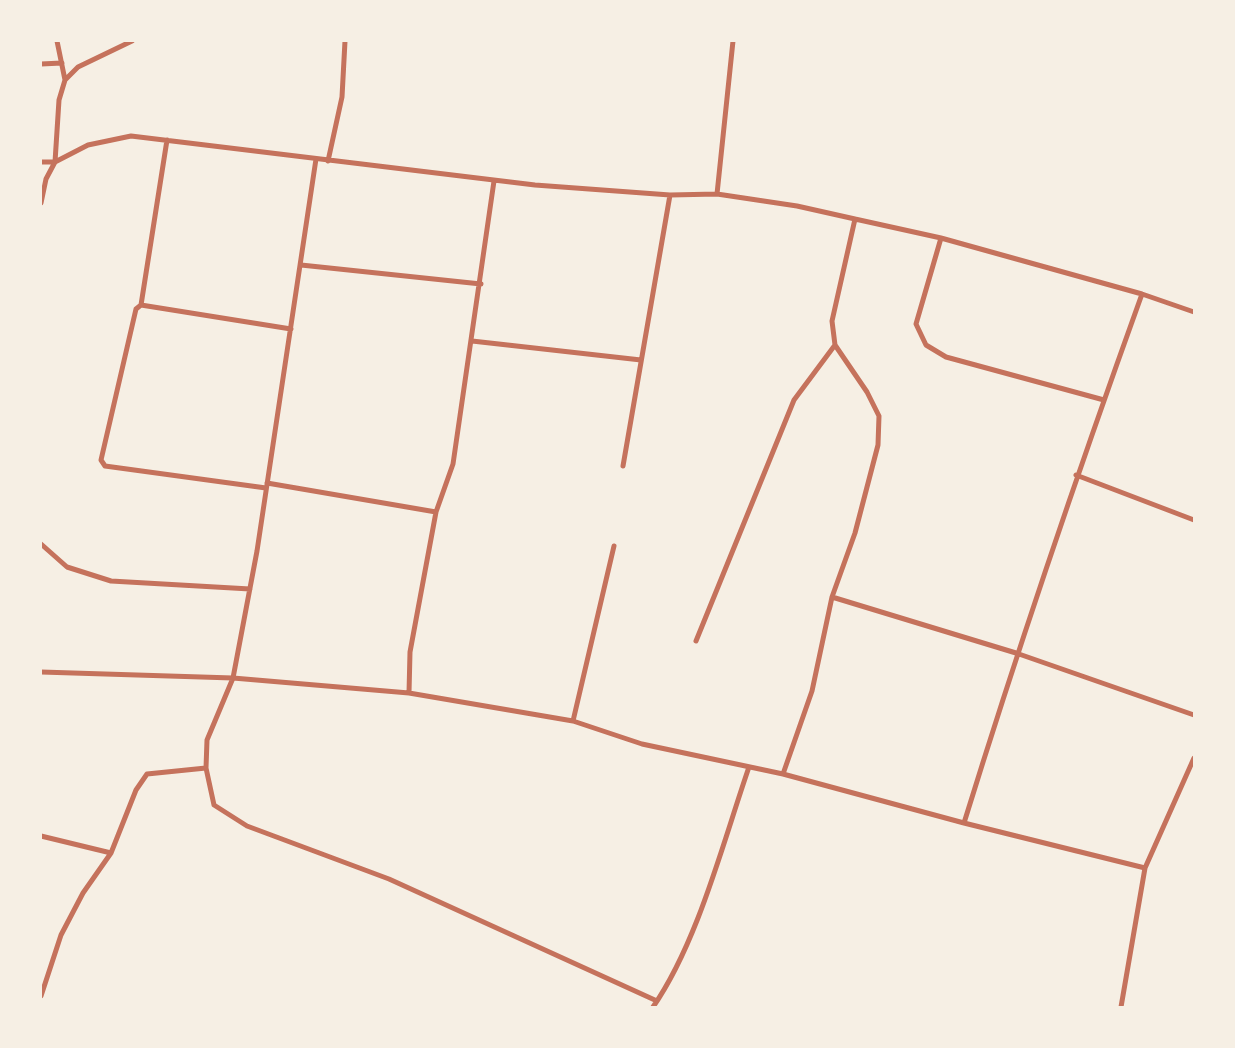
<!DOCTYPE html>
<html>
<head>
<meta charset="utf-8">
<style>
	body { margin:0 }
	#map { position:relative; width:1235px; height:1048px; overflow:hidden; background:#f6efe4; font-family:"PT Sans Narrow",sans-serif }
	canvas { display:block }
	.frame { position:absolute; inset:0; border:42px solid #f6efe4; pointer-events:none }
</style>
</head>
<body>
<div id="map">
<canvas width="1235" height="1048"></canvas>
<div class="frame"></div>
</div>
<script>
const ctx = document.querySelector('canvas').getContext('2d');
ctx.lineJoin = 'round';
function trace(path, color, width, dash) {
  ctx.strokeStyle = color;
  ctx.lineWidth = width;
  ctx.lineCap = dash ? 'butt' : 'round';
  ctx.setLineDash(dash || []);
  ctx.stroke(path);
}
trace(new Path2D(`
	M57 41 65 80
	M41 64 62 63
	M316 159 257 551 233 678 207 740 206 768 214 805 247 826 389 879 657 1001
	M328 161 342 97 345 41
	M41 162H55L88 145 131 136 535 185 670 195 717 194 797 206 855 219 832 321 835 345 867 392 879 416 878 445 855 533 832 597 812 691 783 774
	M494 181 453 464 436 512 410 652 409 693 573 721 614 546
	M717 194 733 41
	M41 203 46 179 55 162 59 100 65 80 78 67 132 41
	M855 219 941 238 1142 294 1194 312
	M941 238 916 324 926 345 946 357 1104 400
	M301 265 481 284
	M141 305 167 140
	M472 341 641 360
	M623 466 670 195
	M1076 475 1194 520
	M267 483 436 512
	M266 488 105 466 101 460 136 309 141 305 291 329
	M41 544 67 567 111 581 250 589
	M832 597 1016 653 1194 715
	M696 641 794 400 835 345
	M41 672 233 678 409 693
	M573 721 642 744 783 774 964 823 1145 868 1121 1007
	M964 823C1019 645 1079 469 1142 294
	M41 836 111 853
	M1145 868 1194 758
	M41 996 61 935 83 893 111 853 136 790 147 774 206 768
	M653 1007C698 942 723 842 749 767`), '#c5725c', 5);
</script>
</body>
</html>
